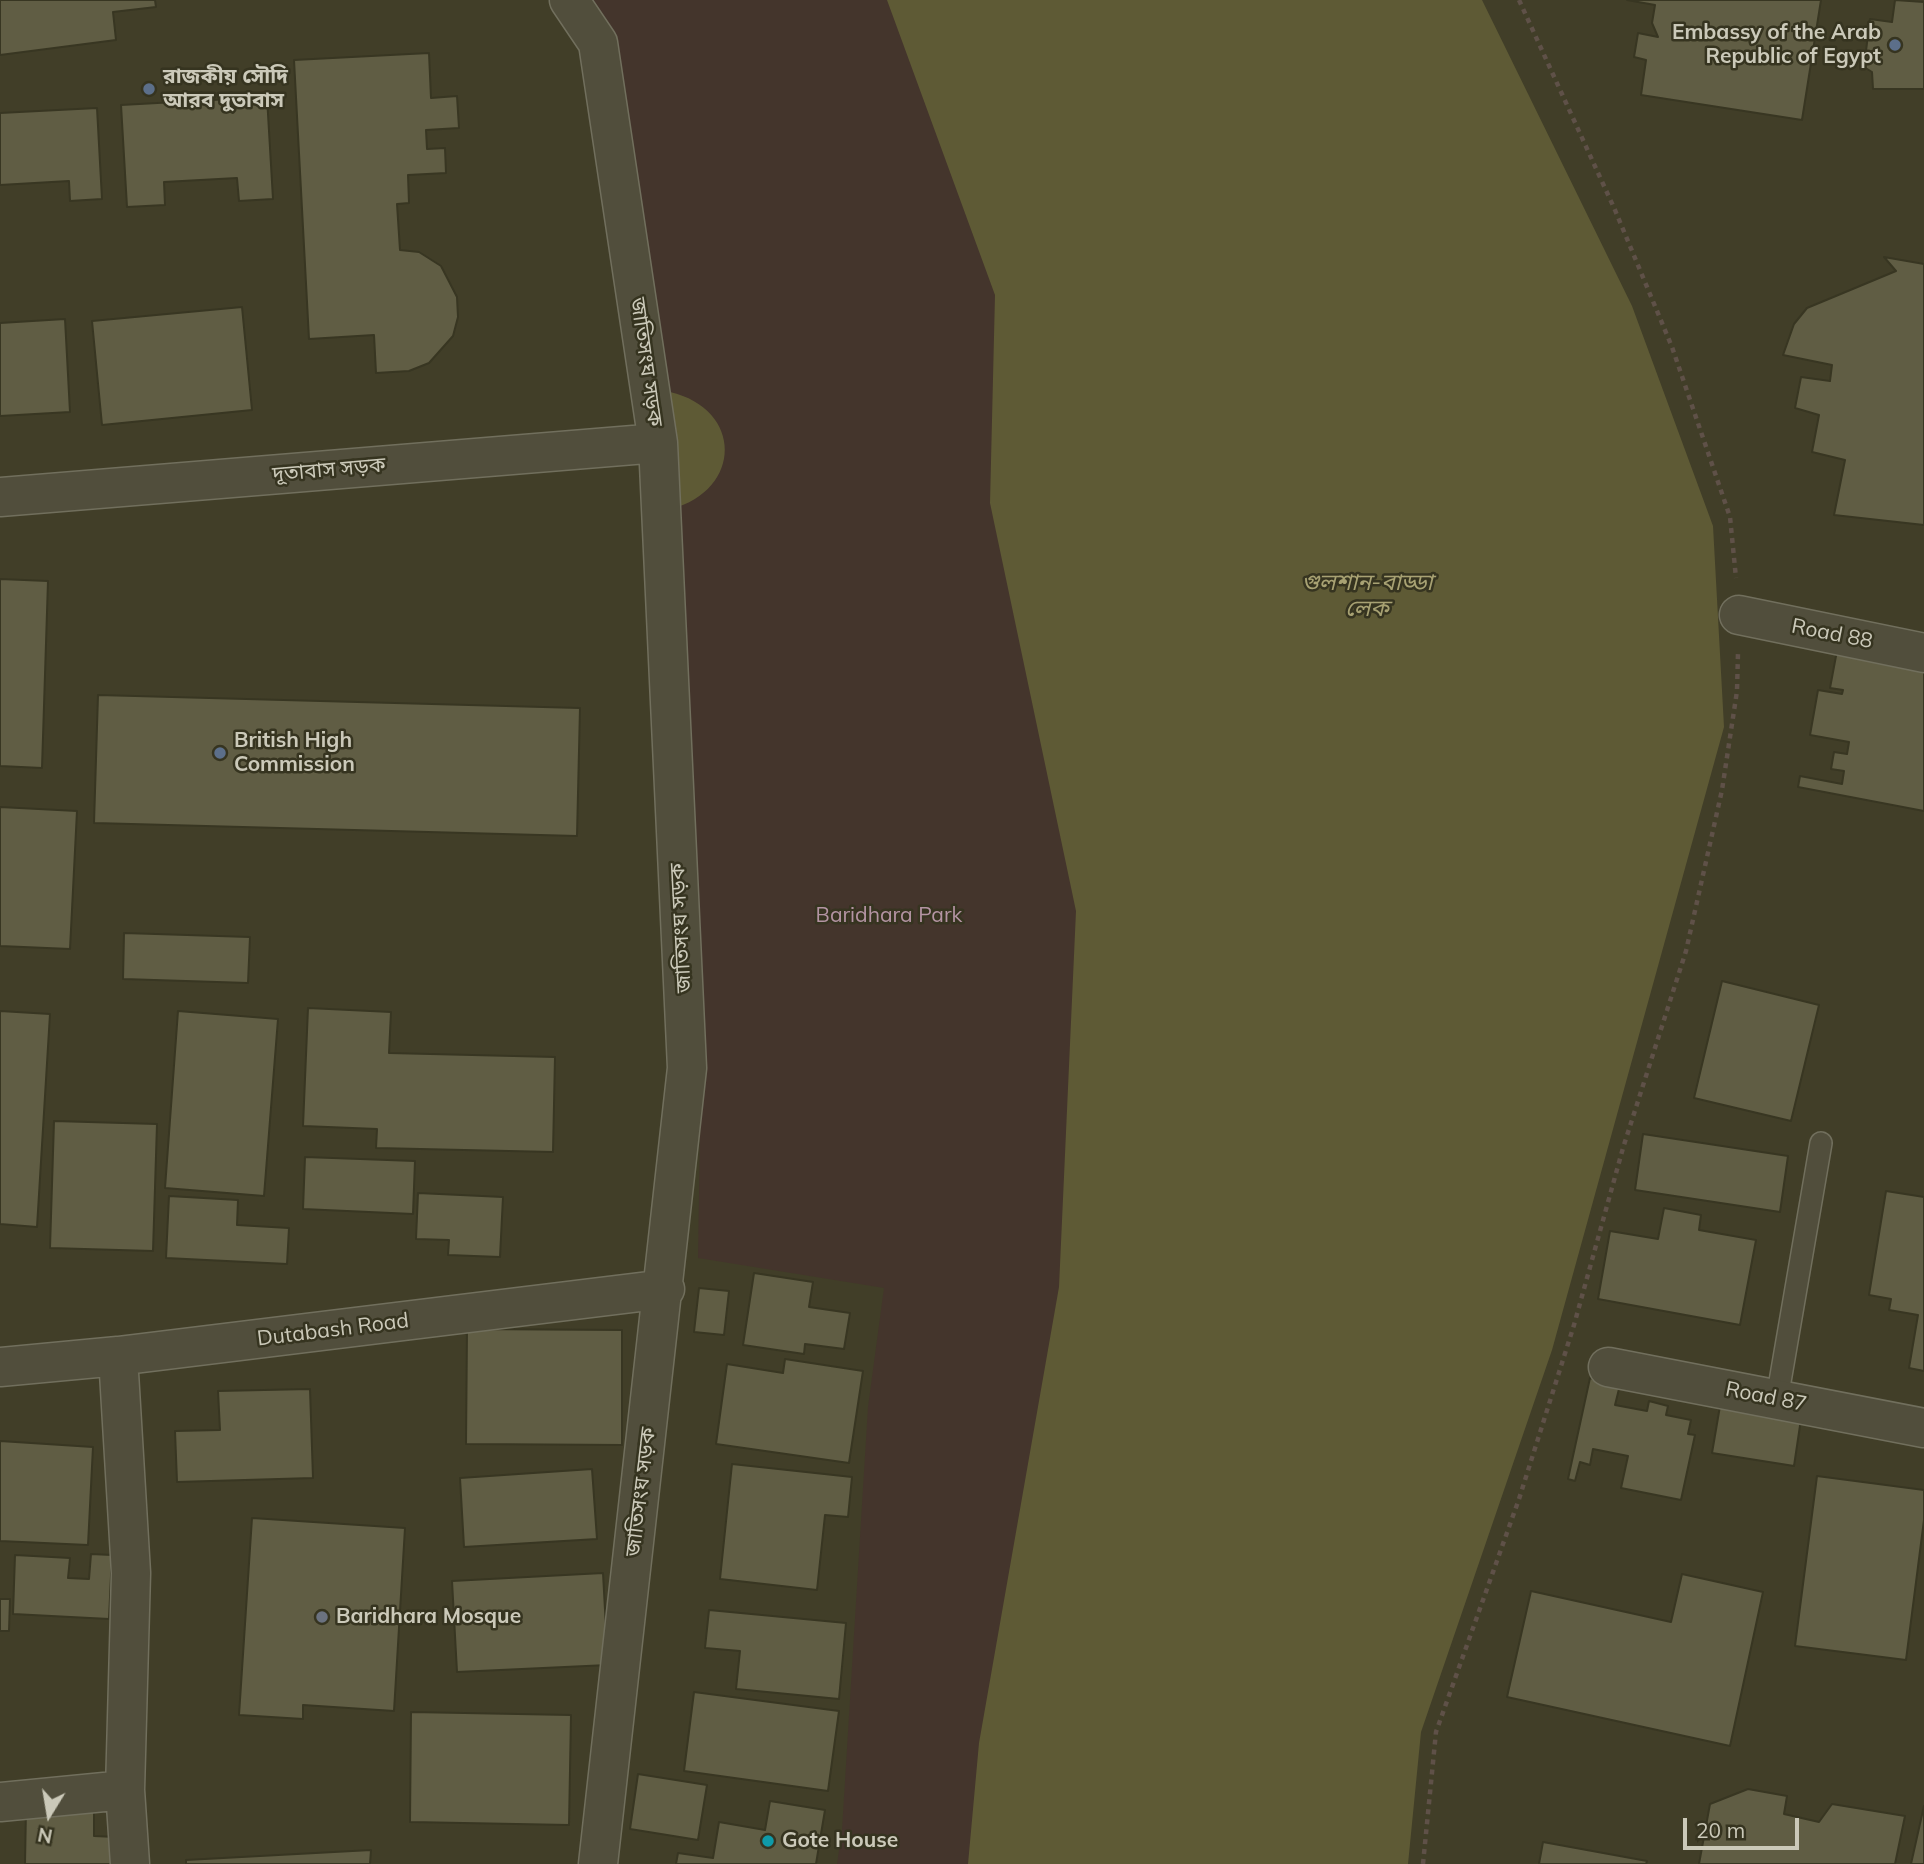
<!DOCTYPE html>
<html>
<head>
<meta charset="utf-8">
<style>
	body { margin:0 }
	#map { position:relative; width:1924px; height:1864px; overflow:hidden; background:#413e28; font-family:Mulish,sans-serif }
	canvas { display:block }
	.north { position:absolute; left:14px; top:1780px; width:70px; height:70px; -webkit-text-stroke:5px #363420; paint-order:stroke; rotate:191deg; font-size:19px; font-weight:700; line-height:28px; text-align:center; color:#cbc9b9 }
	.north::after { content:''; display:block; margin:auto; width:24px; height:32px; background:#cbc9b9; clip-path:polygon(50% 0,100% 100%,50% 72%,0 100%) }
	.scale { position:absolute; left:1683px; top:1818px; width:116px; height:32px; box-sizing:border-box; border:4px solid #cbc9b9; border-top:0; padding-left:9px; font-size:21px; line-height:24px; white-space:nowrap; color:#cbc9b9; -webkit-text-stroke:5px #363420; paint-order:stroke }
</style>
</head>
<body>
<div id="map">
<canvas width="1924" height="1864"></canvas>
<div class="north">N</div>
<div class="scale">20 m</div>
</div>
<script>
const ctx = document.querySelector('canvas').getContext('2d');
ctx.lineJoin = 'round';
function fill(path, color) {
  ctx.fillStyle = color;
  ctx.fill(path, 'evenodd');
}
function trace(path, color, width, dash) {
  ctx.strokeStyle = color;
  ctx.lineWidth = width;
  ctx.lineCap = dash ? 'butt' : 'round';
  ctx.setLineDash(dash || []);
  ctx.stroke(path);
}
function label(font, color, halo, rows, align = 'center') {
  ctx.font = font + ' Mulish,"Noto Sans Bengali",sans-serif';
  ctx.lineWidth = 5;
  ctx.setLineDash([]);
  ctx.textBaseline = 'middle';
  ctx.strokeStyle = halo;
  ctx.fillStyle = color;
  for (const [text, x, y, turn = 0] of rows) {
    ctx.save();
    ctx.translate(x, y);
    ctx.rotate((+turn || 0) * Math.PI / 180);
    ctx.textAlign = isNaN(turn) ? turn : align;
    if (halo) ctx.strokeText(text, 0, 0);
    ctx.fillText(text, 0, 0);
    ctx.restore();
  }
}
fill(new Path2D(`
	M588 0H898L995 295 1085 900 1067 1276 976 1864H837L842 1830 868 1407 884 1288 698 1258 701 1067 671 442Z`), '#44352c');
fill(new Path2D(`
	M887 0H1482L1632 306 1713 526 1724 727 1552 1350 1421 1732 1408 1864H968L979 1743 1059 1287 1076 911 990 503 995 295Z
	M670 392C743 409 743 490 671 509Z`), '#5e5a35');
const building = new Path2D(`
	M0 0H155L156 7 113 12 116 40 0 55Z
	M1627 0H1821L1802 120 1641 95 1646 60 1634 57 1638 33 1658 37 1652 23 1655 5Z
	M1895 0 1924 2V89H1873L1872 72 1864 67 1870 19 1892 22Z
	M429 53 431 98 457 96 459 128 426 130 427 149 445 148 446 173 408 175 409 203 397 204 400 250 419 252 441 266 457 297 458 317 453 336 429 363 409 371 376 373 374 335 309 339 294 60Z
	M267 97 273 199 239 201 237 178 164 182 165 205 127 207 121 105Z
	M97 108 102 199 70 201 69 181 0 185V113Z
	M1884 257 1924 264V525L1834 515 1845 460 1812 452 1819 415 1795 408 1801 377 1830 381 1832 365 1783 355 1794 324 1807 308 1896 271Z
	M242 307 252 410 102 425 92 321Z
	M65 319 70 412 0 416V323Z
	M0 579 48 581 42 768 0 766Z
	M1839 640 1924 656V811L1798 787 1800 776 1842 784 1844 771 1831 769 1834 752 1847 754 1849 742 1810 735 1818 690 1842 694 1843 690 1830 688Z
	M98 695 580 708 577 836 94 823Z
	M0 807 77 811 70 949 0 946Z
	M124 933 250 937 248 983 123 979Z
	M1722 981 1819 1005 1791 1121 1694 1098Z
	M308 1008 391 1012 389 1053 555 1057 553 1152 376 1148 377 1129 303 1126Z
	M0 1011 50 1014 37 1227 0 1224Z
	M178 1011 278 1019 264 1196 165 1188Z
	M54 1121 157 1124 153 1251 50 1248Z
	M1643 1134 1788 1156 1780 1212 1635 1190Z
	M305 1157 415 1161 413 1214 303 1209Z
	M1886 1191 1924 1197V1371L1909 1368 1918 1315 1889 1310 1891 1299 1869 1295Z
	M418 1193 503 1197 500 1257 448 1255 449 1240 416 1239Z
	M169 1196 238 1200 237 1225 289 1228 287 1264 166 1258Z
	M1664 1208 1701 1215 1699 1230 1756 1240 1740 1325 1598 1299 1610 1231 1658 1239Z
	M754 1273 813 1282 809 1307 850 1313 844 1349 805 1344 804 1354 743 1345Z
	M699 1288 729 1291 724 1335 694 1332Z
	M467 1329 622 1330V1445L466 1444Z
	M785 1359 863 1371 849 1463 716 1444 727 1364 783 1373Z
	M1590 1378 1620 1385 1615 1405 1647 1411 1649 1401 1668 1406 1666 1415 1691 1420 1688 1434 1695 1435 1681 1500 1621 1488 1628 1456 1593 1449 1590 1465 1580 1462 1575 1481 1568 1479Z
	M310 1389 313 1478 177 1482 175 1431 220 1430 218 1391Z
	M1720 1406 1801 1419 1794 1466 1712 1453Z
	M0 1441 93 1447 88 1545 0 1541Z
	M732 1464 852 1477 848 1517 825 1515 817 1590 720 1579Z
	M592 1469 597 1539 464 1547 460 1478Z
	M1817 1476 1924 1490V1520L1906 1660 1795 1646Z
	M252 1518 405 1528 394 1711 303 1705V1719L239 1715Z
	M91 1554 112 1555 109 1619 13 1614 15 1555 70 1558 68 1578 89 1579Z
	M603 1573 608 1665 457 1672 452 1581Z
	M1682 1574 1763 1592 1730 1746 1507 1697 1531 1591 1671 1622Z
	M0 1599H10L9 1631H0Z
	M709 1610 846 1623 839 1699 736 1689 740 1651 705 1648Z
	M694 1692 839 1711 828 1791 684 1771Z
	M411 1712 571 1715 569 1825 410 1822Z
	M638 1774 707 1785 698 1840 630 1829Z
	M1748 1789 1787 1796 1784 1814 1819 1822 1832 1804 1905 1816 1895 1864H1699L1710 1804Z
	M770 1801 825 1810 816 1864H676L678 1853 713 1858 719 1822 765 1830Z
	M1924 1806V1864H1911Z
	M26 1808H94V1836L116 1837V1864H25Z
	M1543 1842 1647 1861 1646 1864H1539Z
	M371 1850 370 1864H186V1860Z`);
fill(building, '#605d44');
trace(building, '#383622', 2);
const service = new Path2D(`
	M1777 1399 1821 1143`);
const minor = new Path2D(`
	M569 0 598 43 658 443 687 1068 598 1864
	M0 497 658 443
	M1739 615 1924 653
	M118 1356 131 1573 125 1790 130 1864
	M0 1367 118 1356 665 1289
	M1608 1367 1924 1428
	M0 1802 125 1790`);
trace(service, '#716f5d', 24);
trace(minor, '#716f5d', 41);
trace(new Path2D(`
	M1519 0 1615 210 1672 347 1730 517 1736 578
	M1423 1864 1436 1732 1519 1499 1574 1325 1623 1148 1686 951 1722 790 1737 691 1738 653`), '#5f5148', 4.5, [5, 5]);
trace(service, '#514e3c', 21);
trace(minor, '#514e3c', 38);
for (const [x, y, r, color] of [
	[1895,45,7,"#5c6f8a"],
	[149,89,7,"#5c6f8a"],
	[220,753,7,"#5c6f8a"],
	[322,1617,7,"#6b7280"],
	[768,1841,7,"#0f9aa8"]
]) {
  const dot = new Path2D();
  dot.arc(x, y, r, 0, 2 * Math.PI);
  ctx.fillStyle = color;
  ctx.fill(dot);
  trace(dot, '#363420', 2.5);
}
label('bold 21px', '#cbc9b9', '#363420', [
	["Embassy of the Arab",1881,33,"right"],
	["Republic of Egypt",1881,57,"right"],
	["রাজকীয় সৌদি",163,77],
	["আরব দুতাবাস",163,101],
	["British High",234,741],
	["Commission",234,765],
	["Baridhara Mosque",336,1617],
	["Gote House",782,1841]
], 'left');
label('21px', '#cbc9b9', '#363420', [
	["জাতিসংঘ সড়ক",646,362,82],
	["দূতাবাস সড়ক",329,470,-5],
	["Road 88",1832,634,11],
	["জাতিসংঘ সড়ক",681,928,-93],
	["Dutabash Road",333,1330,-7],
	["Road 87",1766,1397,11],
	["জাতিসংঘ সড়ক",641,1492,-83]
]);
label('21px', '#b494a3', '#363420', [
	["Baridhara Park",889,916]
]);
label('italic 23px', '#a8a273', '#363420', [
	["গুলশান-বাড্ডা",1367,583],
	["লেক",1367,609]
]);
</script>
</body>
</html>
